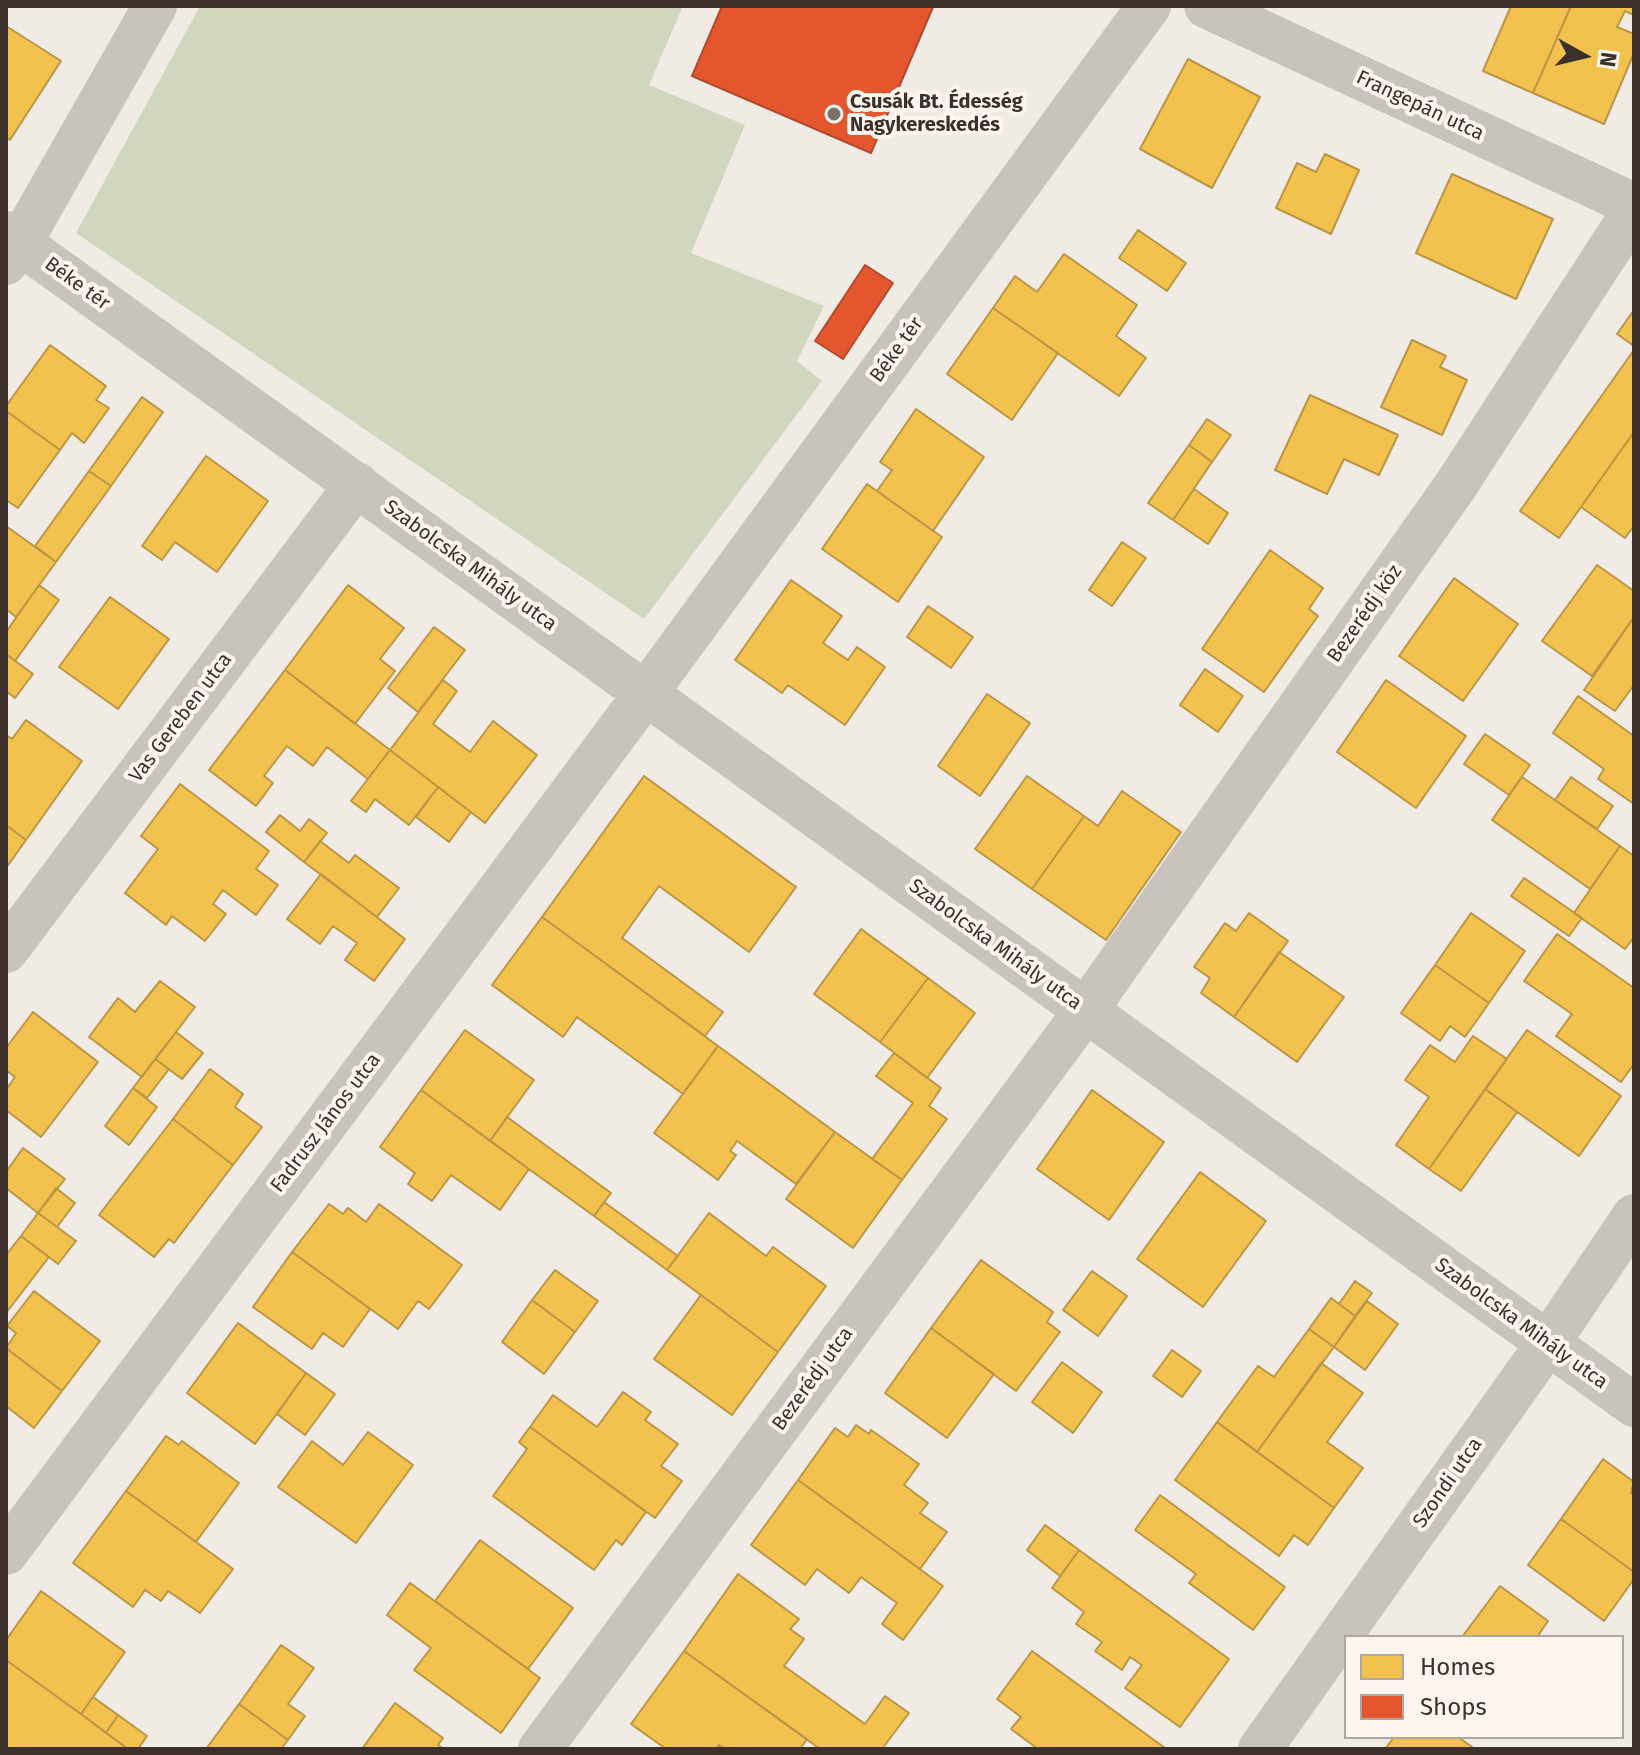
<!DOCTYPE html>
<html>
<head>
<meta charset="utf-8">
<style>
	body { margin:0 }
	#map { position:relative; width:1640px; height:1755px; overflow:hidden; background:#f0ebe5; font-family:"Fira Sans",sans-serif }
	canvas { display:block }
	.frame { position:absolute; inset:0; border:8px solid #3b302b; pointer-events:none }
	.legend { position:absolute; left:1344px; top:1635px; width:280px; height:104px; box-sizing:border-box; background:#fbf5ee; border:2px solid #aea6a0; margin:0; padding:10px 14px; list-style:none; font-size:24px; color:#3b302b }
	.legend li { display:flex; align-items:center; gap:16px; height:40px }
	.legend b { width:40px; border:2px solid #aea6a0 }
	.north { position:absolute; left:1544px; top:16px; width:80px; height:80px; -webkit-text-stroke:6px #fbf5ee; paint-order:stroke; rotate:98deg; font-size:22px; font-weight:700; line-height:32px; text-align:center; color:#3b302b }
	.north::after { content:''; display:block; margin:auto; width:28px; height:36px; background:#3b302b; clip-path:polygon(50% 0,100% 100%,50% 72%,0 100%) }
</style>
</head>
<body>
<div id="map">
<canvas width="1640" height="1755"></canvas>
<div class="frame"></div>
<ul class="legend">
<li><b style="height:22px;background:#f2c14e"></b>Homes</li>
<li><b style="height:22px;background:#e4572e"></b>Shops</li>
</ul>
<div class="north">N</div>
</div>
<script>
const ctx = document.querySelector('canvas').getContext('2d');
ctx.lineJoin = 'round';
function fill(path, color) {
  ctx.fillStyle = color;
  ctx.fill(path, 'evenodd');
}
function trace(path, color, width, dash) {
  ctx.strokeStyle = color;
  ctx.lineWidth = width;
  ctx.lineCap = dash ? 'butt' : 'round';
  ctx.setLineDash(dash || []);
  ctx.stroke(path);
}
function label(font, color, halo, rows, align = 'center') {
  ctx.font = font + ' "Fira Sans",sans-serif';
  ctx.lineWidth = 8;
  ctx.setLineDash([]);
  ctx.textBaseline = 'middle';
  ctx.strokeStyle = halo;
  ctx.fillStyle = color;
  for (const [text, x, y, turn = 0] of rows) {
    ctx.save();
    ctx.translate(x, y);
    ctx.rotate((+turn || 0) * Math.PI / 180);
    ctx.textAlign = isNaN(turn) ? turn : align;
    if (halo) ctx.strokeText(text, 0, 0);
    ctx.fillText(text, 0, 0);
    ctx.restore();
  }
}
fill(new Path2D(`
	M200 6H683L649 85 745 125 691 253 824 306 797 361 822 381 644 619 76 233Z`), '#d1d6bf');
const homes = new Path2D(`
	M1511 6H1571L1533 93 1483 71Z
	M1571 6H1634V15L1625 11 1617 27 1634 34V53L1604 124 1533 93Z
	M6 26 61 61 10 140 6 137Z
	M1188 59 1260 97 1212 188 1140 149Z
	M1325 154 1359 170 1331 234 1276 208 1297 163 1316 172Z
	M1452 174 1553 219 1516 299 1416 253Z
	M1138 230 1186 263 1167 291 1119 258Z
	M1064 254 1137 305 1116 336 1146 358 1119 396 993 308 1015 276 1037 292Z
	M993 308 1058 353 1012 420 947 374Z
	M1634 310V346L1617 334Z
	M1412 340 1446 356 1440 367 1467 380 1442 435 1381 407Z
	M50 345 106 386 96 400 109 408 84 443 72 433 60 450 6 411V406Z
	M1634 350V432L1559 538 1520 511Z
	M1310 395 1398 435 1379 475 1344 459 1327 494 1275 470Z
	M142 397 163 412 111 486 89 471Z
	M916 409 984 457 933 531 877 491 892 470 880 462Z
	M6 411 60 450 18 508 6 500Z
	M1207 419 1231 435 1212 462 1189 445Z
	M1634 432V526L1625 538 1581 507Z
	M1189 445 1212 462 1173 520 1148 503Z
	M206 456 268 501 217 572 175 542 162 560 142 546Z
	M89 471 111 486 56 562 35 546Z
	M867 484 942 537 898 602 822 549Z
	M1194 489 1228 513 1208 544 1173 520Z
	M6 526 56 562 16 617 6 609Z
	M1122 542 1146 558 1112 606 1089 590Z
	M1270 550 1323 588 1309 609 1318 616 1264 692 1202 649Z
	M1597 565 1634 591V617L1592 676 1542 641Z
	M1454 578 1518 624 1463 701 1399 656Z
	M791 580 842 616 823 643 848 660 857 647 885 667 845 725 788 685 782 693 735 660Z
	M39 585 59 600 15 661 6 654V632Z
	M348 585 404 628 380 659 395 671 355 724 285 670Z
	M110 597 169 639 118 709 59 667Z
	M928 606 973 637 951 668 907 637Z
	M1634 617V685L1615 711 1584 690Z
	M434 627 465 650 418 712 388 688Z
	M6 654 33 674 15 698 6 691Z
	M1205 669 1243 696 1218 732 1180 705Z
	M285 670 390 750 368 779 327 747 313 766 287 746 264 776 273 783 256 806 209 770Z
	M443 680 457 691 433 724 470 752 493 721 537 755 485 823 390 750Z
	M1386 680 1466 736 1416 808 1337 752Z
	M987 694 1030 723 980 796 938 766Z
	M1578 696 1634 736V804L1598 779 1604 769 1553 733Z
	M26 720 82 761 26 840 6 825V735L12 739Z
	M1485 734 1530 765 1509 795 1464 764Z
	M390 750 438 787 409 825 375 799 366 812 351 801Z
	M644 776 796 887 749 952 659 886 622 938 723 1012 705 1036 542 917Z
	M1027 776 1084 816 1032 889 975 849Z
	M1522 777 1620 846 1590 889 1492 820Z
	M1571 777 1613 806 1597 829 1555 800Z
	M180 784 269 851 256 869 278 885 256 915 223 890 213 904 226 914 205 941 172 916 166 925 125 893 158 849 141 836Z
	M438 787 471 812 449 842 416 817Z
	M1122 791 1181 832 1106 940 1032 889 1084 816 1098 826Z
	M280 815 300 831 309 819 327 833 304 862 266 832Z
	M6 825 26 840 6 868Z
	M320 841 349 863 355 855 399 888 377 917 304 862Z
	M1620 846 1634 856V937L1625 949 1574 913Z
	M321 874 405 939 374 981 345 960 357 943 333 926 320 944 287 919Z
	M1524 878 1582 918 1569 936 1511 896Z
	M1249 913 1288 941 1234 1017 1201 993 1210 978 1194 967 1225 923 1236 931Z
	M1471 913 1525 951 1489 1003 1435 965Z
	M542 917 718 1046 683 1094 577 1017 563 1037 492 985Z
	M861 929 928 978 880 1042 814 994Z
	M1557 934 1634 988V1064L1621 1082 1556 1036 1572 1014 1524 981Z
	M1279 952 1344 997 1297 1062 1234 1017Z
	M1435 965 1489 1003 1465 1037 1450 1026 1440 1041 1401 1013Z
	M928 978 975 1013 927 1078 880 1042Z
	M160 981 195 1007 142 1077 89 1037 118 998 135 1012Z
	M33 1012 98 1062 41 1137 6 1110V1090L15 1077 6 1070V1048Z
	M465 1030 534 1080 490 1141 421 1090Z
	M1527 1030 1621 1096 1579 1156 1485 1089Z
	M176 1032 203 1053 182 1079 155 1059Z
	M1473 1036 1507 1059 1429 1169 1396 1145 1429 1097 1405 1080 1430 1045 1455 1062Z
	M718 1046 835 1132 796 1184 737 1141 730 1151 736 1155 718 1180 654 1133Z
	M894 1053 941 1088 929 1106 947 1119 902 1180 872 1159 913 1103 876 1076Z
	M155 1059 169 1069 147 1098 133 1088Z
	M210 1069 243 1094 235 1107 262 1127 233 1165 173 1119Z
	M133 1088 157 1107 129 1145 105 1126Z
	M1485 1089 1517 1112 1461 1191 1429 1169Z
	M421 1090 529 1169 500 1210 451 1175 432 1201 408 1184 415 1173 380 1147Z
	M1092 1090 1164 1142 1109 1220 1037 1169Z
	M507 1117 611 1193 594 1216 490 1141Z
	M173 1119 233 1165 174 1243 169 1239 154 1257 99 1215Z
	M835 1132 902 1180 853 1248 786 1199Z
	M23 1148 65 1179 38 1213 6 1188V1172Z
	M1200 1172 1266 1221 1203 1307 1137 1259Z
	M56 1188 75 1203 57 1227 38 1213Z
	M604 1202 678 1256 667 1270 594 1216Z
	M329 1204 343 1214 348 1208 366 1222 379 1204 462 1265 429 1309 418 1301 398 1329 292 1252Z
	M38 1213 76 1241 58 1264 21 1236Z
	M709 1213 766 1256 773 1247 826 1286 778 1352 667 1270Z
	M21 1236 49 1257 6 1313V1255Z
	M292 1252 370 1309 343 1347 323 1333 312 1349 253 1307Z
	M981 1260 1053 1312 1047 1322 1060 1332 1016 1391 931 1328Z
	M555 1270 598 1301 575 1332 532 1300Z
	M1092 1271 1127 1296 1098 1336 1063 1310Z
	M1355 1281 1372 1293 1355 1316 1339 1304Z
	M34 1291 100 1341 62 1391 6 1348 16 1333 7 1326Z
	M701 1295 778 1352 732 1415 654 1359Z
	M1331 1298 1355 1316 1334 1347 1309 1329Z
	M532 1300 575 1332 544 1374 502 1342Z
	M1367 1301 1398 1324 1365 1370 1334 1347Z
	M238 1323 306 1373 255 1444 187 1393Z
	M931 1328 994 1374 947 1438 885 1393Z
	M1309 1329 1334 1347 1257 1452 1217 1422 1258 1366 1274 1377Z
	M6 1348 62 1391 34 1428 6 1406Z
	M1172 1350 1201 1371 1182 1397 1153 1376Z
	M1062 1362 1102 1392 1073 1433 1032 1402Z
	M1321 1363 1363 1393 1327 1442 1363 1468 1334 1508 1257 1452Z
	M306 1373 335 1394 305 1435 277 1414Z
	M623 1392 651 1412 645 1420 678 1444 661 1466 682 1481 655 1518 530 1427 553 1395 597 1427Z
	M1217 1422 1334 1508 1308 1545 1294 1535 1279 1556 1175 1480Z
	M856 1425 869 1434 871 1430 919 1464 904 1485 928 1503 920 1513 947 1532 920 1569 798 1480 835 1428 848 1437Z
	M530 1427 646 1512 622 1545 616 1540 594 1570 493 1496 527 1449 519 1442Z
	M368 1432 413 1465 356 1543 278 1487 312 1441 343 1465Z
	M166 1436 179 1445 182 1441 239 1483 196 1542 126 1491Z
	M1603 1459 1634 1482 1631 1493 1634 1495V1572L1561 1519Z
	M798 1480 943 1586 903 1640 882 1624 897 1603 861 1577 849 1593 817 1569 805 1585 751 1545Z
	M126 1491 233 1569 200 1613 168 1591 161 1601 145 1590 133 1607 73 1563Z
	M1160 1495 1285 1587 1253 1630 1189 1583 1196 1574 1135 1530Z
	M1561 1519 1634 1572V1579L1604 1621 1528 1565Z
	M1045 1525 1079 1550 1060 1576 1027 1550Z
	M480 1540 573 1608 528 1669 435 1601Z
	M1079 1550 1229 1659 1180 1727 1125 1688 1142 1665 1130 1657 1122 1670 1095 1651 1102 1642 1076 1624 1084 1612 1052 1588Z
	M738 1574 799 1619 790 1629 804 1639 784 1666 865 1724 885 1696 909 1713 882 1749H820L684 1651Z
	M410 1583 540 1678 501 1733 414 1670 431 1648 387 1615Z
	M1500 1586 1548 1621 1537 1637H1462Z
	M41 1591 125 1652 81 1714 6 1660V1640Z
	M281 1645 314 1668 288 1704 305 1716 288 1740 239 1704Z
	M684 1651 807 1739 800 1749H726L719 1745 716 1749H666L631 1724Z
	M1032 1651 1165 1748 1164 1749H1038L1011 1729 1021 1717 997 1699Z
	M6 1660 81 1714 128 1749H6Z
	M93 1697 118 1715 106 1733 81 1714Z
	M395 1703 443 1738 438 1745 444 1749H362Z
	M239 1704 288 1740 281 1749H206Z
	M118 1715 147 1736 138 1749H128L106 1733Z
	M1394 1737H1458L1475 1749H1385Z`);
fill(homes, '#f2c14e');
trace(homes, '#bb9644', 2);
const shops = new Path2D(`
	M722 6H931L933 7 871 153 692 76Z
	M865 265 893 283 843 359 815 341Z`);
fill(shops, '#e4572e');
trace(shops, '#b14b2d', 2);
trace(new Path2D(`
	M1206 6 1634 205
	M6 233 1634 1405
	M6 263 20 243 155 6
	M6 951 357 484
	M6 1553 646 693 1149 6
	M540 1749 1086 1010 1456 485 1634 211
	M1260 1749 1548 1343 1634 1216`), '#c9c3be', 44);
for (const [x, y, r, color] of [
	[834,114,8,"#7a716c"]
]) {
  const dot = new Path2D();
  dot.arc(x, y, r, 0, 2 * Math.PI);
  ctx.fillStyle = color;
  ctx.fill(dot);
  trace(dot, '#fbf5ee', 3);
}
label('bold 20px', '#3b302b', '#fbf5ee', [
	["Csusák Bt. Édesség",850,102],
	["Nagykereskedés",850,125]
], 'left');
label('20px', '#3b302b', '#fbf5ee', [
	["Frangepán utca",1420,106,25],
	["Béke tér",77,284,36],
	["Béke tér",897,350,-54],
	["Szabolcska Mihály utca",470,566,36],
	["Bezerédj köz",1365,614,-55],
	["Vas Gereben utca",181,718,-53],
	["Szabolcska Mihály utca",995,945,36],
	["Fadrusz János utca",326,1123,-53],
	["Szabolcska Mihály utca",1521,1324,36],
	["Bezerédj utca",813,1379,-54],
	["Szondi utca",1448,1483,-55]
]);
</script>
</body>
</html>
